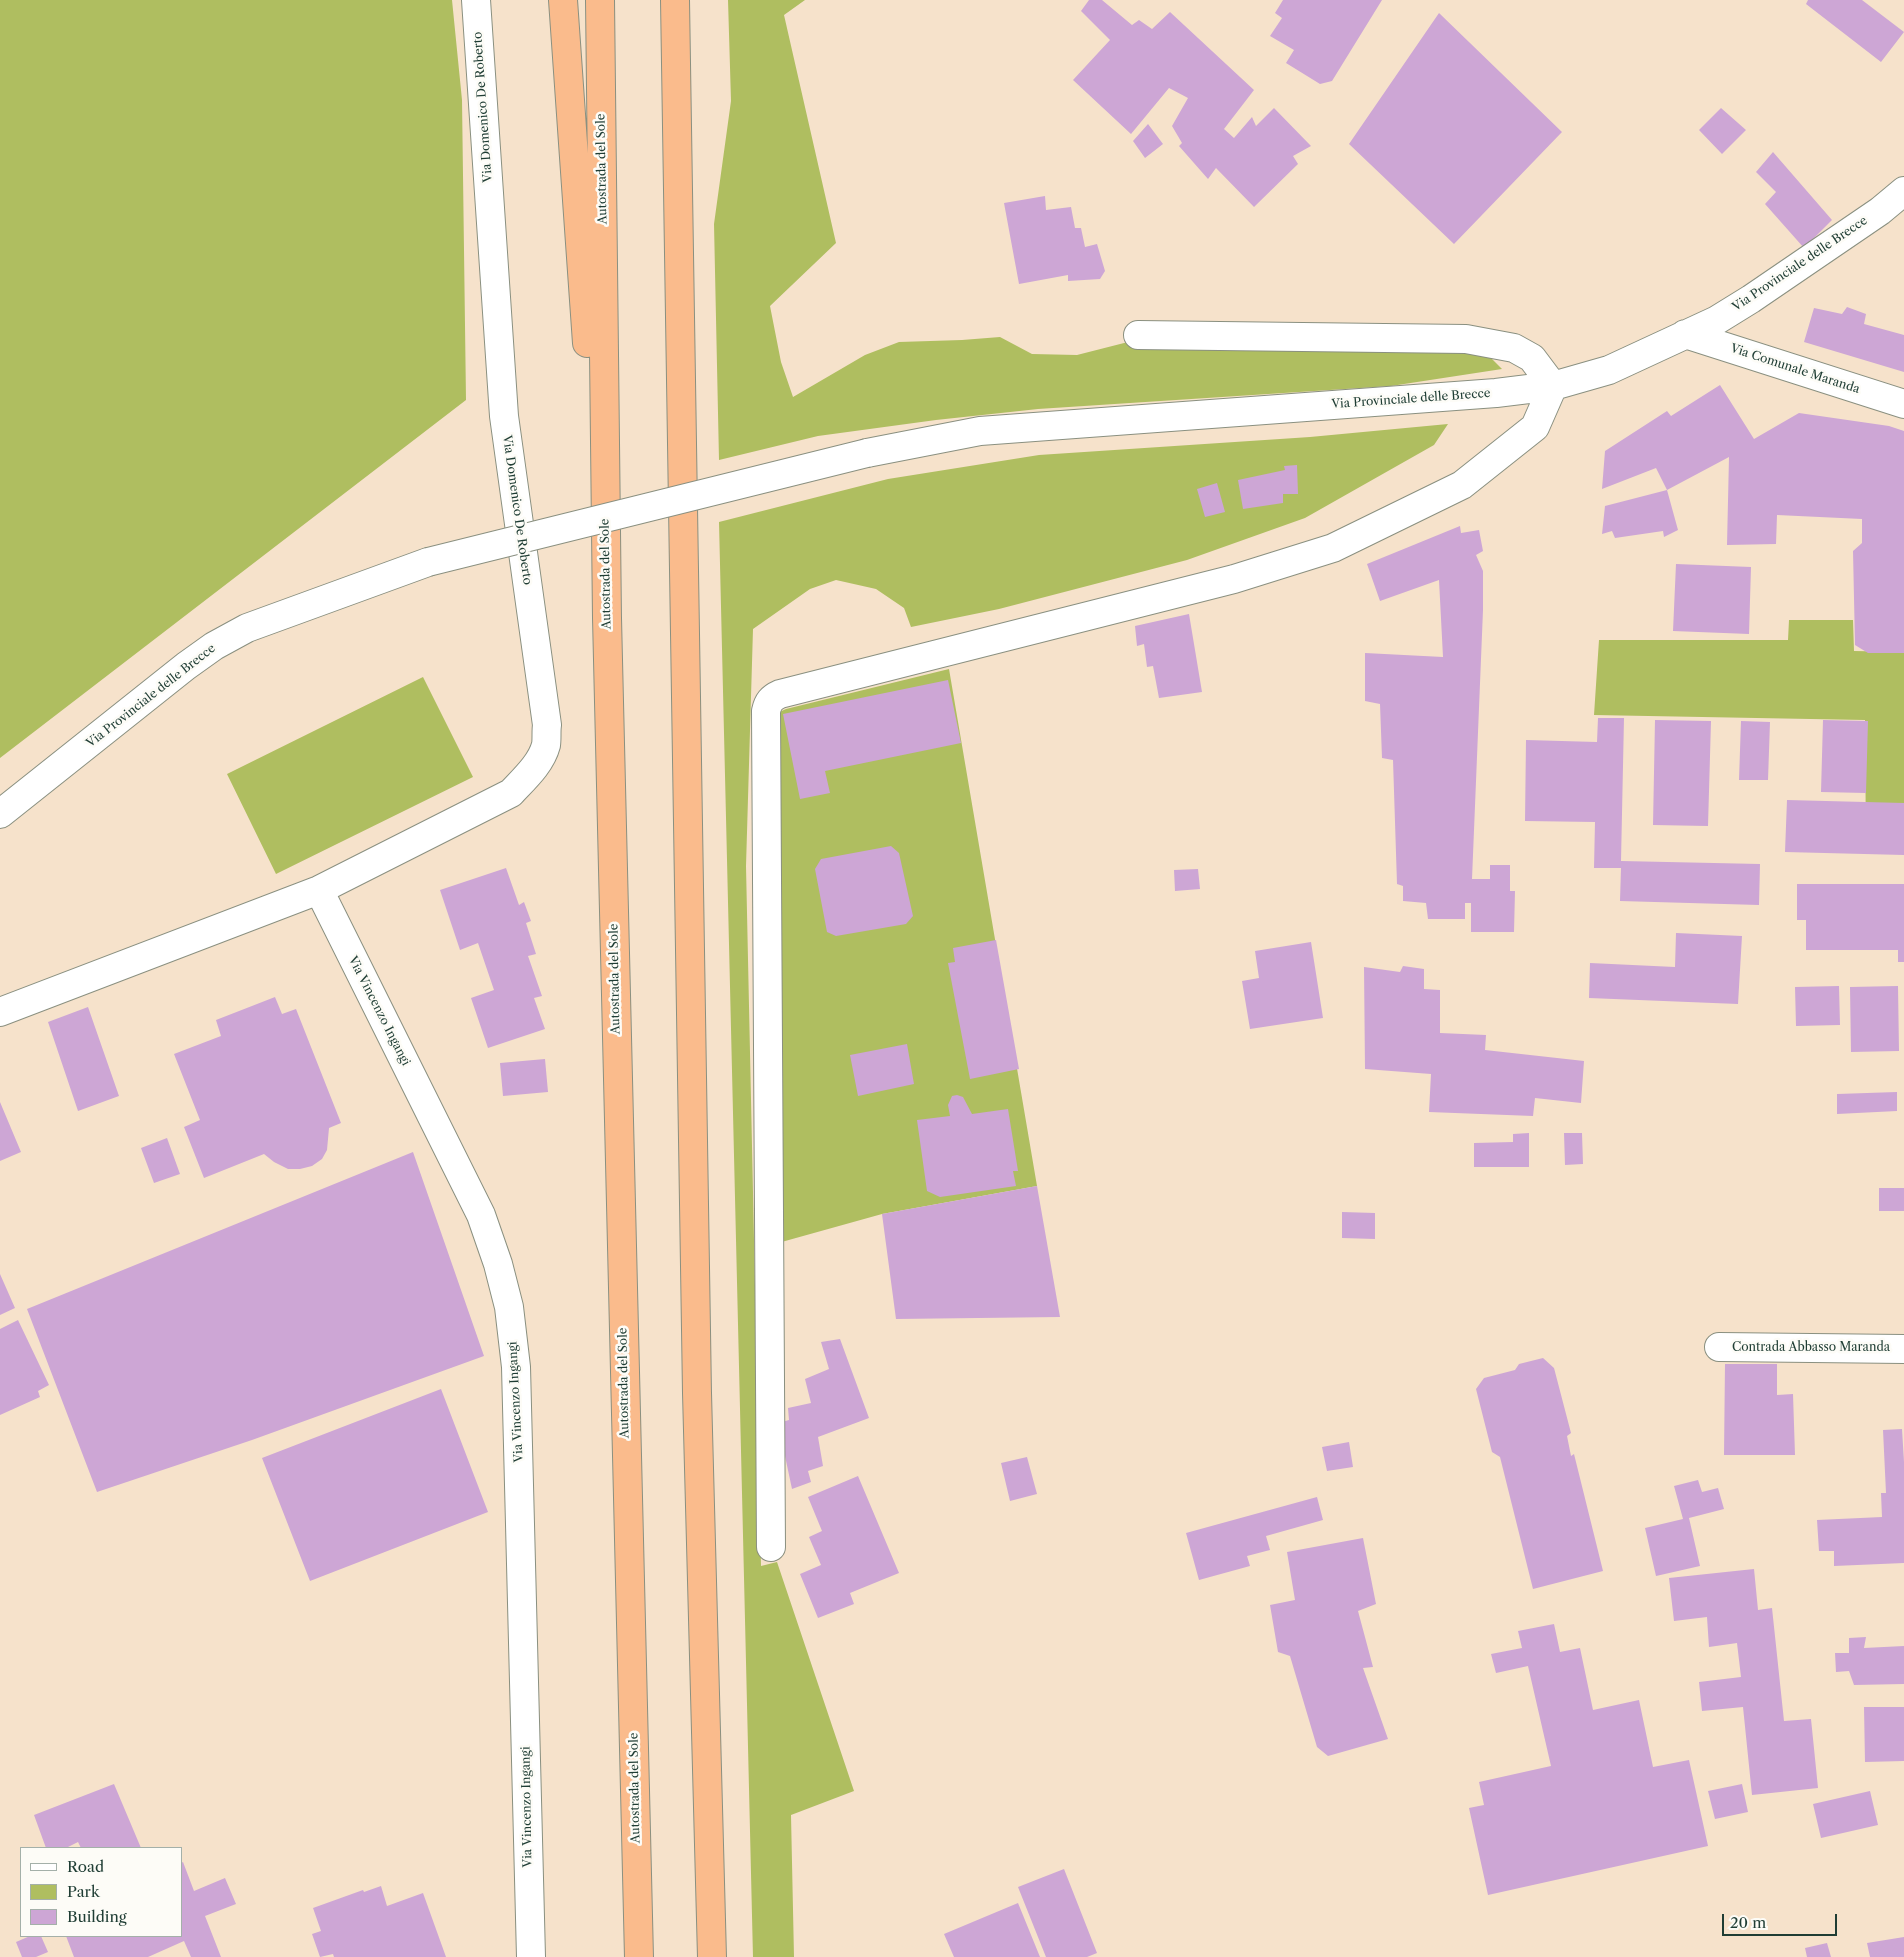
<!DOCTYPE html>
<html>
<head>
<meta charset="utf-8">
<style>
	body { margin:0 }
	#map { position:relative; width:1904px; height:1957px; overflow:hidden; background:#f6e2cb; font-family:"Libre Caslon Text",serif }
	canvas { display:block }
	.legend { position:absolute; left:20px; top:1847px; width:162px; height:90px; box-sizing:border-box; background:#fdfcf7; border:1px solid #a4b0a9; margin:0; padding:6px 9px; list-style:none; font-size:15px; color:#1f3d34 }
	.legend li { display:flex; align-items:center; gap:10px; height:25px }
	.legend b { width:25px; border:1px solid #a4b0a9 }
	.scale { position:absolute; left:1722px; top:1914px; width:115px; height:22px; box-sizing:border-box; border:2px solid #1f3d34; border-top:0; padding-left:6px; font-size:15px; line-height:18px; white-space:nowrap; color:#1f3d34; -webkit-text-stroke:4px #fdfcf7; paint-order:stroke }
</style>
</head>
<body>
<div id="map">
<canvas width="1904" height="1957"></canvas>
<ul class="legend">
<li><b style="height:6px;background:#fff"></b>Road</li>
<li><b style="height:14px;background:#afbe60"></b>Park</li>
<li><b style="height:14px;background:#cda6d5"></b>Building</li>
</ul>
<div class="scale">20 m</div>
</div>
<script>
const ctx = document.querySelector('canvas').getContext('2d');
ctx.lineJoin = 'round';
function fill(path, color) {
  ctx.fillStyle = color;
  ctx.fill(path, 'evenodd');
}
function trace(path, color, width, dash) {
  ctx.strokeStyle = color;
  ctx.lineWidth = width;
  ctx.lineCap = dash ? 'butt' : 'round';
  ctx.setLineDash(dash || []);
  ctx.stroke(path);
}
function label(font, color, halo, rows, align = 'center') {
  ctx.font = font + ' "Libre Caslon Text",serif';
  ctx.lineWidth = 5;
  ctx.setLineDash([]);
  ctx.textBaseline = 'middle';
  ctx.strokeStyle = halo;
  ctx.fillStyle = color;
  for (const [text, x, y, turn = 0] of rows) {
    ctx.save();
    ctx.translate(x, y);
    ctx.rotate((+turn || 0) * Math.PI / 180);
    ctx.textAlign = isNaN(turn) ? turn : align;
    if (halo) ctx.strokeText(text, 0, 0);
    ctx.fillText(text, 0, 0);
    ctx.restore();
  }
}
fill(new Path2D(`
	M0 0H452L462 100 466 400 0 758Z
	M728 0H805L784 15 836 243 770 306 781 362 793 397 865 355 899 342 962 340 1000 337 1032 354 1077 355 1128 342 1484 351 1502 369 1391 386 1038 409 936 420 818 436 719 460 714 224 731 101Z
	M1448 424 1434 445 1305 518 1187 560 999 609 911 627 904 608 876 589 836 580 810 589 753 629 746 866 761 1566 777 1562 854 1791 791 1815 794 1957H753L719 522 888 479 1039 455 1310 437Z
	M1789 620H1853L1854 651 1904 652V853L1866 852 1865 720 1594 715 1599 640H1788Z
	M949 669 1037 1186 882 1214 778 1243 775 714 786 709Z
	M423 677 473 777 276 874 227 774Z`), '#afbe60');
fill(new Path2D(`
	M1089 0H1102L1132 25 1139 20 1152 29 1170 12 1254 90 1224 129 1234 138 1252 117 1256 126 1274 108 1311 146 1293 156 1298 164 1254 207 1216 168 1208 179 1179 146 1182 143 1172 126 1188 98 1169 88 1131 134 1073 80 1110 40 1081 11Z
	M1283 0H1382L1332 81 1320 84 1286 63 1294 50 1270 36 1282 18 1275 13Z
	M1808 0H1862L1904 32 1881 62 1806 4Z
	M1439 13 1562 132 1454 244 1349 144Z
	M1721 108 1746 130 1722 154 1699 130Z
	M1148 124 1163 144 1145 158 1133 141Z
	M1773 152 1832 220 1804 248 1765 204 1776 192 1756 172Z
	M1045 196 1046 210 1071 207 1075 228H1081L1085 247 1097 244 1105 271 1100 279 1068 281V275L1019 284 1004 203Z
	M1847 307 1866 314 1864 324 1904 335V372L1804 342 1814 308 1842 314Z
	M1720 385 1754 439 1799 413 1889 426 1904 431V653H1868L1855 645 1853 551 1862 543V519L1777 515 1776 544 1727 545 1729 457 1667 490 1678 530 1664 537 1663 531 1615 538 1612 531 1602 534 1605 506 1667 490 1656 468 1602 489 1605 451 1667 411 1671 416Z
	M1297 465 1298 494H1283V503L1243 509 1238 480 1285 470 1284 466Z
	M1217 483 1225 512 1205 517 1197 489Z
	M1460 526 1461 533 1479 530 1483 551 1476 555 1483 571V610L1472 879H1490V865H1510V891H1515L1514 932H1471V903H1465V919H1428L1426 903 1403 901V886L1397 884 1393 760 1382 758 1380 704 1365 701V653L1443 657 1439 580 1380 601 1367 564Z
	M1676 564 1751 567 1749 634 1673 631Z
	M1189 614 1202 692 1159 698 1153 666 1147 667 1144 644 1137 646 1135 626Z
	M948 680 961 743 825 771 830 793 800 799 783 714Z
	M1598 718H1624L1621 861 1760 864 1759 905 1620 901 1621 868H1594L1595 822 1525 821 1526 740 1597 742Z
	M1655 720 1711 721 1708 826 1653 825Z
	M1823 720 1868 721 1866 793 1821 792Z
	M1741 721 1770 722 1768 780H1739Z
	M1787 800 1904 803V855L1785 852Z
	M891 846 899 853 913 916 906 924 836 936 827 932 815 869 821 859Z
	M506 868 519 905 524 902 531 921 526 923 536 954 528 956 542 996 534 998 545 1029 488 1048 471 998 494 990 478 943 460 950 440 890Z
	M1198 869 1200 889 1175 891 1174 870Z
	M1797 884H1904V962H1898V950H1806V920H1797Z
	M1676 933 1742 936 1738 1004 1589 998 1590 963 1675 967Z
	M996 940 1019 1069 970 1079 948 963 955 962 953 948Z
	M1311 942 1323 1018 1250 1029 1242 981 1259 978 1255 951Z
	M1403 966 1424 969V989L1440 990V1033L1486 1035 1485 1050 1584 1061 1581 1103 1535 1098 1533 1116 1429 1112 1431 1074 1365 1069 1364 967 1400 972Z
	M1839 986 1840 1025 1796 1026 1795 987Z
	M1898 986 1899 1051 1851 1052 1850 987Z
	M275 997 282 1014 296 1009 341 1123 329 1128 327 1150 322 1159 312 1166 300 1169H288L274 1162 264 1154 204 1178 184 1127 200 1120 174 1054 221 1036 216 1020Z
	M88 1007 119 1096 78 1111 48 1022Z
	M907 1044 914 1084 858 1096 850 1055Z
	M545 1059 548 1092 503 1096 500 1063Z
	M1897 1092V1111L1837 1114V1094Z
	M957 1095 963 1097 972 1114 1008 1109 1018 1171H1013L1016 1186 940 1197 927 1191 917 1120 950 1116 948 1105 952 1096Z
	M0 1102 21 1152 0 1161Z
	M1529 1133V1167H1474V1143L1513 1142V1134Z
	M1564 1133H1582L1583 1164 1565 1165Z
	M167 1138 180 1174 154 1183 141 1148Z
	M413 1152 484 1356 252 1440 97 1492 27 1309Z
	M1037 1186 1060 1317 896 1319 882 1214Z
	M1879 1188H1904V1211H1879Z
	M1342 1212 1375 1213V1239L1342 1238Z
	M0 1274 15 1308 0 1315Z
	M18 1320 49 1385 38 1391 40 1397 0 1415V1329Z
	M840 1339 869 1418 818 1437 823 1466 808 1471 811 1482 792 1489 778 1423 789 1420 788 1408 811 1403 805 1379 829 1369 821 1342Z
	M1543 1358 1554 1368 1571 1433 1567 1436 1571 1456 1574 1454 1603 1571 1533 1589 1500 1457 1492 1452 1476 1389 1484 1378 1515 1370 1519 1364Z
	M1725 1364H1777V1395L1793 1394 1795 1455H1724Z
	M441 1389 488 1512 310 1581 262 1458Z
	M1902 1429 1904 1462V1563L1834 1566V1551H1819L1817 1520 1882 1517 1881 1493H1886L1883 1430Z
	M1349 1442 1353 1467 1327 1471 1322 1447Z
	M1027 1457 1037 1494 1010 1501 1001 1463Z
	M858 1476 899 1573 850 1593 854 1604 818 1618 800 1574 821 1565 809 1537 822 1531 808 1497Z
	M1698 1480 1702 1492 1718 1488 1724 1509 1689 1518 1700 1566 1656 1576 1645 1528 1683 1519 1674 1486Z
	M1317 1497 1323 1520 1266 1536 1270 1550 1247 1556 1250 1566 1199 1580 1186 1533Z
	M1363 1538 1376 1604 1358 1611 1373 1667 1363 1668 1388 1739 1328 1756 1317 1747 1290 1656 1278 1652 1270 1605 1295 1600 1287 1552Z
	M1754 1569 1758 1610 1772 1608 1784 1721 1811 1719 1818 1788 1752 1795 1743 1707 1702 1711 1699 1682 1741 1677 1737 1643 1709 1647 1707 1617 1674 1621 1669 1578Z
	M1554 1624 1560 1652 1580 1648 1593 1710 1639 1700 1653 1767 1689 1760 1708 1846 1488 1895 1469 1808 1484 1805 1479 1782 1551 1766 1528 1666 1496 1673 1491 1654 1522 1648 1518 1631Z
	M1866 1637 1864 1648 1904 1646V1684L1854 1685 1849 1671 1836 1672 1835 1653H1849V1638Z
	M1864 1707H1904V1761L1865 1762Z
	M114 1784 141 1848H81L78 1842 66 1848H46L34 1815Z
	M1742 1784 1748 1812 1715 1819 1708 1791Z
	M1870 1791 1878 1825 1821 1838 1813 1804Z
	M183 1862 194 1891 225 1878 236 1904 205 1916 221 1957H191L184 1941 148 1957H74L66 1936H181V1863Z
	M1064 1869 1097 1953 1087 1957H1046L1018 1887Z
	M381 1886 387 1906 423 1893 446 1957H334L333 1954 320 1957 312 1934 321 1931 313 1908 363 1890 364 1892Z
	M1018 1903 1040 1957H954L944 1934Z
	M30 1936H41L48 1952 36 1957H22L16 1942Z
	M1904 1937V1957H1870L1867 1943Z
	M1827 1943 1831 1957H1807L1805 1948Z`), '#cda6d5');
const minor = new Path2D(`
	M1685 334 1904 404
	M867 453 980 431 1496 393 1553 386 1609 370 1717 320 1751 299 1880 211 1904 191
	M0 814 186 666 214 646 247 628 428 562
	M319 890 481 1215 498 1264 509 1307 516 1367 531 1957
	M0 1012 319 890 511 793C524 779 541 764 546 745 547 739 546 731 547 725L504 416 476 0
	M1719 1347 1904 1349
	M771 1547 766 711C768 702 771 698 780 694L1234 579 1333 548 1462 485 1535 427 1553 386 1532 358 1514 348 1466 339 1138 335`);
const highway = new Path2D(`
	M563 0 587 343
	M600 0 607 618 639 1957
	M675 0 697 1393 712 1957`);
trace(minor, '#8a9080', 30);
trace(highway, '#8a9080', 30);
trace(minor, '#fff', 28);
trace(highway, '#fabb8c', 28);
const minorBridge = new Path2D(`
	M428 562 867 453`);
trace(minorBridge, '#8a9080', 30, []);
trace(minorBridge, '#fff', 28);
label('12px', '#1f3d34', '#fdfcf7', [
	["Via Domenico De Roberto",483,107,-94],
	["Autostrada del Sole",602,169,-91],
	["Via Provinciale delle Brecce",1800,264,-34],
	["Via Comunale Maranda",1795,369,18],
	["Via Provinciale delle Brecce",1411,399,-4],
	["Via Domenico De Roberto",517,510,82],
	["Autostrada del Sole",606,574,-91],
	["Via Provinciale delle Brecce",151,696,-38],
	["Autostrada del Sole",615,979,-91],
	["Via Vincenzo Ingangi",379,1011,63],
	["Contrada Abbasso Maranda",1811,1348],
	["Autostrada del Sole",624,1383,-91],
	["Via Vincenzo Ingangi",516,1402,-93],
	["Autostrada del Sole",635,1788,-91],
	["Via Vincenzo Ingangi",527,1807,-91]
]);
</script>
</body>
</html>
